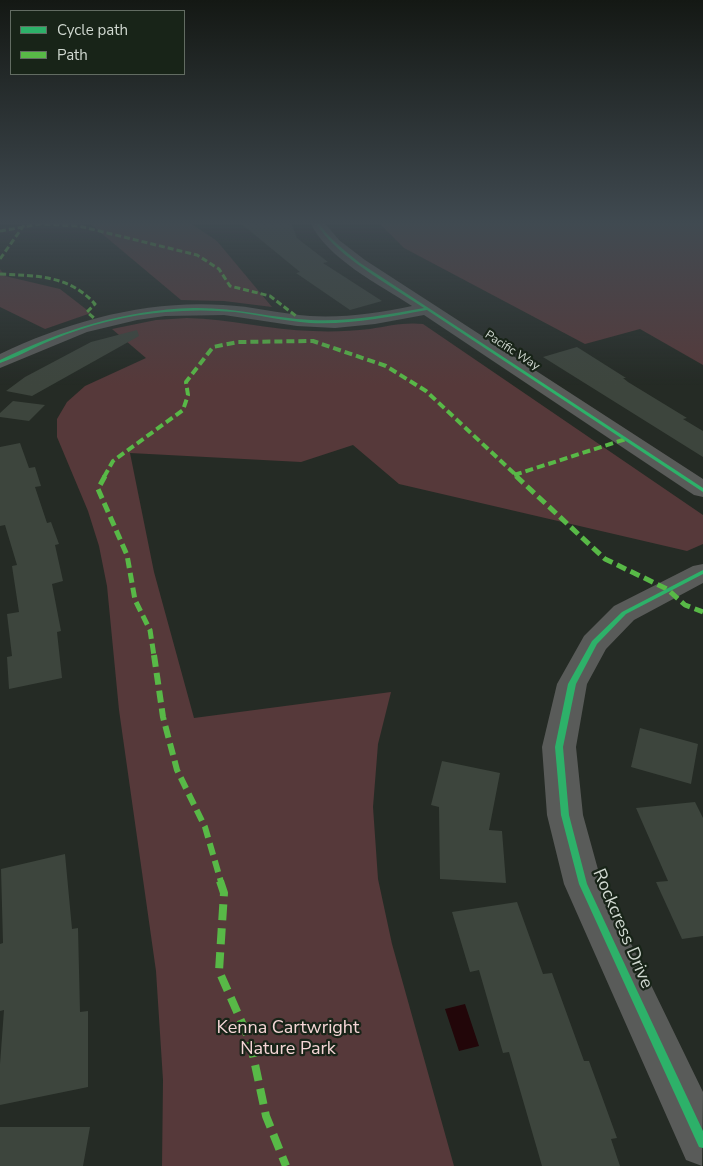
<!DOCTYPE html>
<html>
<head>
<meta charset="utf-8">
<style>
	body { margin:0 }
	#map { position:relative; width:703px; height:1166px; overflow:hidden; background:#252b25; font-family:"Nunito Sans",sans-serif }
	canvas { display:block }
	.legend { position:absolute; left:10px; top:10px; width:175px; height:65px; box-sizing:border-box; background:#182418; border:1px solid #626c62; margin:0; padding:6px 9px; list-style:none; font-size:15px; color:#d0d8d0 }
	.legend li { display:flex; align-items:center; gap:10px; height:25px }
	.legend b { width:25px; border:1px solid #626c62 }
</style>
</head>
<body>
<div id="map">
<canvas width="703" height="1166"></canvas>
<ul class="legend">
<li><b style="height:6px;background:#2db169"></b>Cycle path</li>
<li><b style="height:6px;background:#58b947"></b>Path</li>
</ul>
</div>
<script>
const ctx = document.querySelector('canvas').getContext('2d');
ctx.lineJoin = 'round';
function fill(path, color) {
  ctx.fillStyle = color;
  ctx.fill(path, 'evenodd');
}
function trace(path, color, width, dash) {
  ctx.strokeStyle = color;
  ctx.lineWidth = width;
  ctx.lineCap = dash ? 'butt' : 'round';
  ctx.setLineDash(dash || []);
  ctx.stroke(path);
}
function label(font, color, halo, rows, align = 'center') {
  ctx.font = font + ' "Nunito Sans",sans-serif';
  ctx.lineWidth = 4.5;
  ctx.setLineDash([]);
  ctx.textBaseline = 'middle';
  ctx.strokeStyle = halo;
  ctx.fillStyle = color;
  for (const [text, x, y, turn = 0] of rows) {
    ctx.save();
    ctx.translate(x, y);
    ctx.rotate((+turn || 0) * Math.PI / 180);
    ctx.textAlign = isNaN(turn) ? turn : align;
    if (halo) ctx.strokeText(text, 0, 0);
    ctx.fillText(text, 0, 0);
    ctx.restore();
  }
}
fill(new Path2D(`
	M88 222H189L217 241 272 307 224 301 181 300Z
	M378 222H703V365L640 329 585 344 404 248Z
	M0 269 5 276 60 289 91 313 45 329 0 307Z
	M187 318C230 319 270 330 313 331 332 332 351 331 370 329 388 326 405 322 423 324L703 515V544L687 551 399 484 353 445 301 462 130 453 154 572 194 718 391 692 378 744 373 807 378 879 392 944 454 1166H162L163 1080 156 971 119 710 107 586 99 546 88 511 57 437V419L67 402 85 386 146 358 112 329 156 320Z`), '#56393a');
fill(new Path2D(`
	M465 1004 479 1046 459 1051 445 1009Z`), '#220609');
fill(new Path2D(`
	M239 222H291L297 238 328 262 323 263 382 301 350 310 296 273 300 272Z
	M137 330 139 336 32 396 6 391 25 377 91 342Z
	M577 347 626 378H623L628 382 687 418 683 419 703 431V457L543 357Z
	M13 401 45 405 29 421 0 417V413Z
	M20 443 29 468 35 467 41 486 35 487 47 523 51 522 59 544 55 545 63 581 52 584 61 631 57 632 62 678 9 689 7 657 12 656 7 614 19 612 12 566 17 565 5 525 0 526V447Z
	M640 728 698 744 691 784 631 767Z
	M442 761 500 773 489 830 502 831 506 883 440 879 439 807 431 805Z
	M695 802 703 818V936L682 939 656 882 668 881 636 808Z
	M65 854 72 929 78 928 80 1012 88 1011V1087L0 1105V1064L4 1010 0 1011V944L3 943 1 869Z
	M517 902 543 974 552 973 584 1061H589L617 1138 611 1139 620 1166H542L509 1052 503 1053 479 970 470 972 452 912Z
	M0 1127H90L83 1166H0Z`), '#3d453d');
trace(new Path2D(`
	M41 224 47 222`), '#5b5e5b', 2, [1, 1]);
fill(new Path2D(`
	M310 222H324L339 240 365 260 703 479V497L694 495 424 315 375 324 335 328 297 326 224 315 165 316 137 320 87 332 0 368V354C69 321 146 300 223 305 252 306 281 314 310 316 344 318 378 313 412 306 380 285 326 258 310 222Z
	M703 564V583L634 620 606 649 587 684 576 747 583 815 602 884 703 1092 702 1166 686 1160 564 884 547 815 542 747 557 684 584 636 614 606 693 566Z`), '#595b59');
trace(new Path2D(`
	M0 231 40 224 79 226 197 255 219 269 230 286 270 296 296 316
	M0 259 24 225
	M0 274C37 276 69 275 95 304L87 312 94 318`), '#58b947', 3, [6, 3]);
trace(new Path2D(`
	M514 475 626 439
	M104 477 113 461 183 410 188 395 186 382 213 347 238 342 313 341 386 366 426 391 518 477`), '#58b947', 4, [8, 4]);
trace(new Path2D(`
	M105 476 98 489 127 555 135 600 150 630 154 656
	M516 476 605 559 667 589 685 605 703 612`), '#58b947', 5, [10, 5]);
trace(new Path2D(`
	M154 655 163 717 177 770 205 827 221 882`), '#58b947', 6, [12, 6]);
trace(new Path2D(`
	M220 881 224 893 219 971 250 1041 266 1116 286 1166`), '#58b947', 8, [16, 8]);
fill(new Path2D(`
	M315 222H318C329 239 344 250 360 263L703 488V492L427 310C388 317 349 325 310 323 284 321 260 315 235 312 212 310 189 310 166 312 127 315 88 325 52 340 34 347 18 357 0 363V360C62 330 124 310 193 308 233 307 271 318 311 320 349 322 386 315 424 308 410 299 396 290 382 281 357 264 332 248 315 222Z
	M703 570V574L626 614 597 644 576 684 563 747 569 815 587 884 703 1131V1148L699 1147 579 884 561 815 555 747 568 684 592 641 622 612Z`), '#2db169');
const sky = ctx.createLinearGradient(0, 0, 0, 385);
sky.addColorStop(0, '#141814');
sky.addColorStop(0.58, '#404a51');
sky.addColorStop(1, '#404a5100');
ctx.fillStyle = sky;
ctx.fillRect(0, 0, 703, 385);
label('12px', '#d0d8d0', '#182418', [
	["Pacific Way",512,351,33]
]);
label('18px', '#d0d8d0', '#182418', [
	["Rockcress Drive",622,929,67]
]);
label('18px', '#f5d6d6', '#182418', [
	["Kenna Cartwright",288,1029],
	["Nature Park",288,1050]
]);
</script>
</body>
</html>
